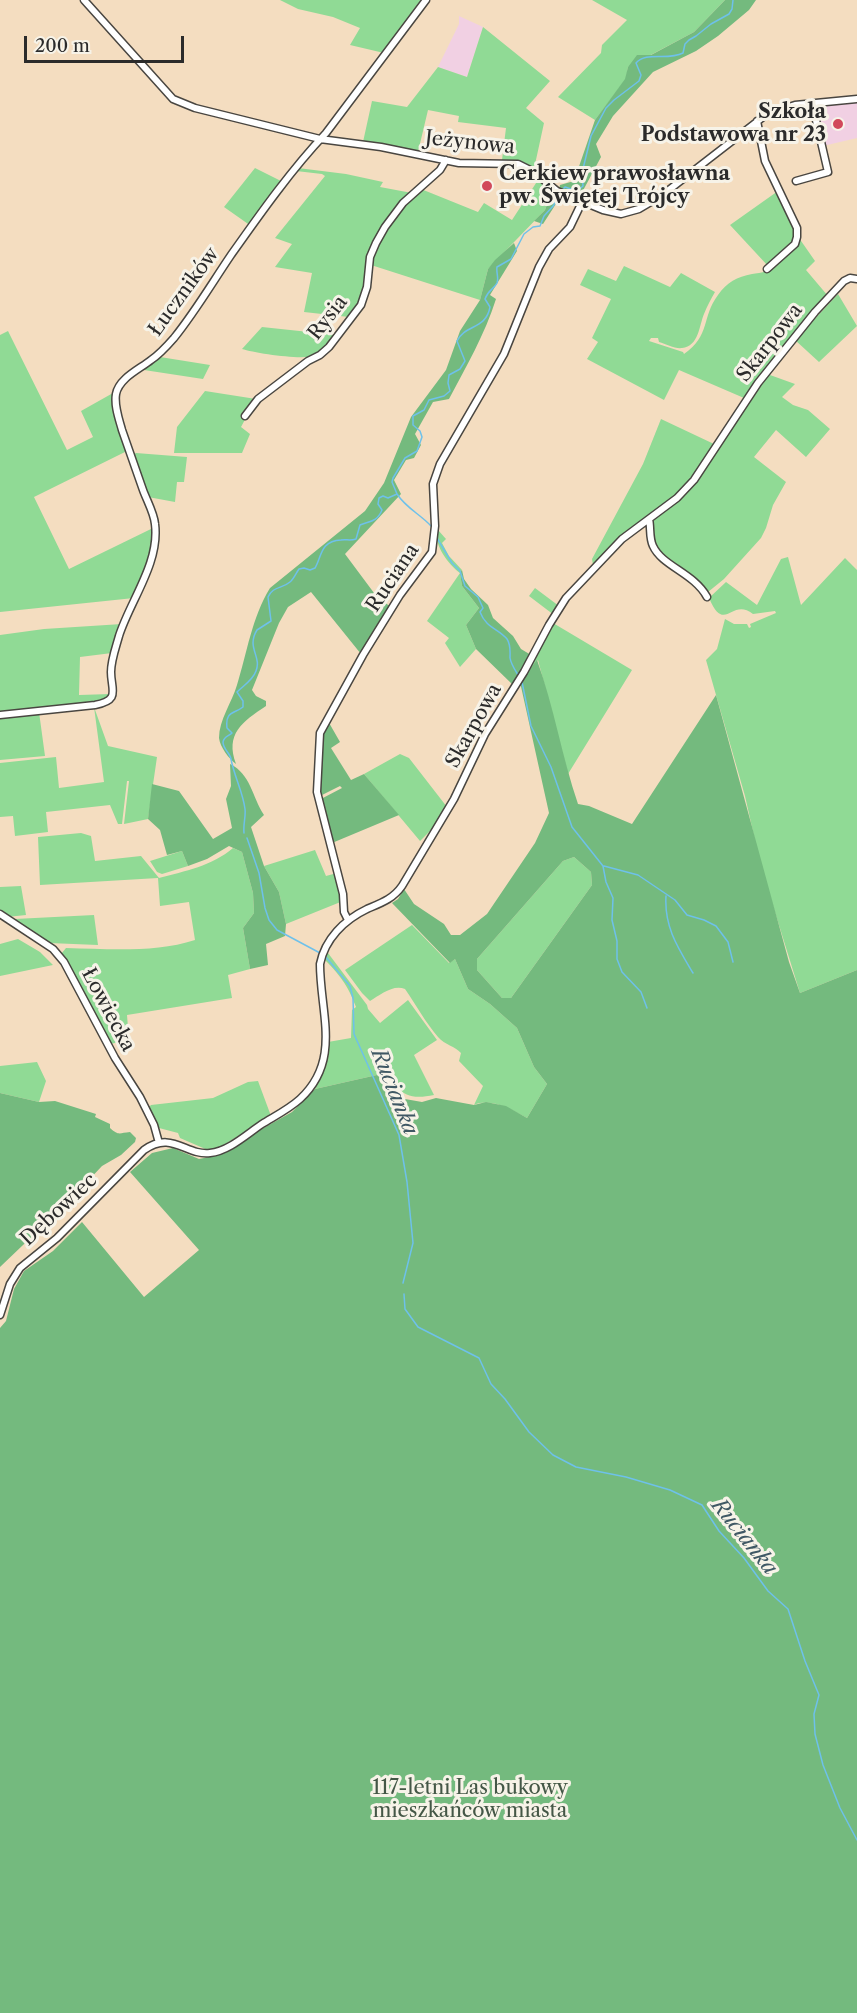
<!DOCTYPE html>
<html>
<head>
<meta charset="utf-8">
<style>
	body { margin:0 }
	#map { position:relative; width:857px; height:2013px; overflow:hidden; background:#f4ddc0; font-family:"Libre Caslon Text",serif }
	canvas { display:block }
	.scale { position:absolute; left:24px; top:36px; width:160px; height:27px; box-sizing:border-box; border:3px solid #2b2b2b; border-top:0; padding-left:8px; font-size:18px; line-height:21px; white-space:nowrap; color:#2b2b2b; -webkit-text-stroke:4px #f7f3e8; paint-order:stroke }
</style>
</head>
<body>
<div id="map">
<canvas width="857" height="2013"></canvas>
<div class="scale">200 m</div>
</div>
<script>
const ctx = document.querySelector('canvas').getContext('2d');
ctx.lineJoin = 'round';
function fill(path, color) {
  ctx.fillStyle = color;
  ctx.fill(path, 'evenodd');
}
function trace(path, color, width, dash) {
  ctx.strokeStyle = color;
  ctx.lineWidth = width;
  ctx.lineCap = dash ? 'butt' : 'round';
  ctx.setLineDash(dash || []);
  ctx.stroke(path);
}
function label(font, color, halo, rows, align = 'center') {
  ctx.font = font + ' "Libre Caslon Text",serif';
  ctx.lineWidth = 6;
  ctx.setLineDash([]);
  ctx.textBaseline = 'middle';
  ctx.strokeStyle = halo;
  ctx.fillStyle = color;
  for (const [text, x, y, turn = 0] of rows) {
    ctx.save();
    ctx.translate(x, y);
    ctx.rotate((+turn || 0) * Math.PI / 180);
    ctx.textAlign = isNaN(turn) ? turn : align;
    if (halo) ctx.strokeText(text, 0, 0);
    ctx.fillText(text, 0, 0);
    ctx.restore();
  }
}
fill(new Path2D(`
	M459 16 483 27 467 77 438 67 459 24Z
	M857 103V138L823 146 815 105Z`), '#f1d0e3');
fill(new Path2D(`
	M280 0H424L384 53 350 45 360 28 333 17 298 9Z
	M592 0H725L694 32 628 67 626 79 595 120 558 97 601 53 602 45 627 20Z
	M483 27 550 81 526 108 544 123 534 169 520 161 502 160 506 128 458 122 459 116 428 110 418 152 363 142 372 101 407 107 438 67 467 77Z
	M255 168 283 182 251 226 224 207Z
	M298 168 346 174 383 182 380 187 412 193 374 242 366 286 360 305 349 317 304 312 312 273 275 267 292 244 275 238 325 176 322 174 296 171Z
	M538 180 555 192 548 202 545 210 488 269 480 300 371 265C381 229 394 214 421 189L478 212 484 203 512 220Z
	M778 191 795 228 796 240 768 266 730 225Z
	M799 238 815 261 806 270 828 296 744 398 679 370 664 400 587 359 598 342 592 338 611 299 580 285 588 269 616 281 624 266 670 287 681 273 715 292C711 299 707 306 704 314 699 326 699 346 682 348 675 349 666 344 659 342L658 338H651L649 341 683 352 684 354C711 335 701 318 718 295 727 282 737 277 752 274 756 273 762 273 766 271 774 268 792 245 799 238Z
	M838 294 857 326 819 362 795 340Z
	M262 327 337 335C329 344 323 352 312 356 301 360 254 353 242 349Z
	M8 331 67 450 93 437 81 411 113 393 127 451 34 497 69 569 153 528C153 553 144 575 134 598L0 612V335Z
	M160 357 210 365 203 379 144 370 143 368Z
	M770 375 795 384 782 397 793 405 808 410 830 429 806 457 776 430 754 457 786 482 773 505 766 528 761 538 724 579 708 592 660 553 654 541 652 519 675 502 764 379Z
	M205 391 256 399 241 427 250 434 242 453H174L177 427Z
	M661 419 714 444 695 474 682 490 593 565 592 559 643 464Z
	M136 453 187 457 184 482H177L175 502 148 497 134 454Z
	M438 530 446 539 442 543 449 556 462 570 460 573 462 586 479 608 466 625 476 649 460 667 445 643 449 638 427 621 460 573C448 564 435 546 436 531Z
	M788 557 801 605 845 558 857 570V970L800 993 761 867 745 796 706 660 717 649 725 619 734 624H747L749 628 751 627 750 624 776 613 775 611 753 614C731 597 725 635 709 598L726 582 757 605 781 559Z
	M535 588 559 606 554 615 529 596Z
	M553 623 632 670 568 774 538 660 529 671Z
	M122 624 112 653 80 657 79 695 111 694 106 702 0 713V635L44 629Z
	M94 707 108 746 157 757 148 819 124 824 129 781H127L122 824H118L110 805 46 812 48 832 15 836 13 816 0 817V763L56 757 59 788 104 782Z
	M39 712 45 756 0 760V716Z
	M400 754 409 758 447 807 432 829 420 841 364 774Z
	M81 833 91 836 95 861 141 856 159 878C185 871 212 866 233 848L242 852 253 893 254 913 243 928 250 969 228 975 232 998 127 1015 129 1040 110 1044 61 954 66 948C108 949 155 953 195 940L189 902 160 906 158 878 40 885 38 837Z
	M315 850 326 876 337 873 343 901 286 924 279 892 264 866Z
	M182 851 188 866 162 874 157 872 150 861Z
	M574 857 591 872 592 885 511 998H502L477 970V959L563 861Z
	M21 886 26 915 7 917 0 911V887Z
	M94 915 98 945 49 943 14 921 15 919Z
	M412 925 449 963 455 959 468 989 490 1004 517 1028 534 1067 547 1084 527 1118C512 1110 491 1097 474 1105L483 1086 459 1061 461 1053C455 1046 445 1045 438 1037 426 1023 416 1005 405 989 393 984 380 995 370 1001L362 993 345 970Z
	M18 939 40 952 53 965 0 976V944Z
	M328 953 367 1005 368 1009 380 1023 408 1000 437 1040 414 1055 434 1095C401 1102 398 1088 380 1064L377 1075 315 1089 328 1054V1042L351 1038 352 1010 356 1007C348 985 339 974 323 958L324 954Z
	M37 1062 46 1081 39 1102 0 1093V1066Z
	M258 1081 271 1116 217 1149 210 1151 180 1138 178 1133 159 1128 149 1107 151 1105 213 1098 248 1082Z`), '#90da95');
fill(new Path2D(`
	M725 0H756L749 10 718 36 696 51 653 72 613 116 596 144 601 157 579 198 559 189 560 185 574 181 595 120 625 79 628 67 637 55H651L694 32Z
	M555 192 561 196 543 224 534 221 545 210 548 202Z
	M514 243 517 251 490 295 496 299C485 334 466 367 449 399L433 402 415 434 421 445 414 458 406 460 394 480 401 494 345 554 377 597 391 607 361 654 311 592 288 607 279 623 252 690 256 696 266 701V706C242 722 225 734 236 764 229 759 220 747 219 738 219 720 232 702 237 685 247 653 252 617 270 588L365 511 384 483 411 417 446 370 460 331 480 300 488 269 495 260Z
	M462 570 464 579 471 589 488 605 493 618 513 636 521 649 531 655 513 685 476 649 466 625 479 608 462 586 460 573Z
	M537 660C554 707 562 757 578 804L589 806 632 824 716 695 789 962 800 993 857 970V2013H0V1328L6 1321 14 1289 24 1271 53 1251 82 1222 144 1297 199 1250 130 1172 152 1153 173 1148 199 1159 214 1156 292 1112 315 1089 377 1075 378 1066 398 1093 405 1099 422 1102 436 1098 474 1105 486 1102 506 1106 527 1118 547 1084 534 1067 517 1028 490 1004 468 989 455 959 450 963 392 903 398 899 404 889 414 904 444 924 451 935H460L487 914 535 843 549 813 520 682ZM574 857 591 872 592 885 511 998H502L477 970V959L563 861Z
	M328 721 340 742 331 748 351 780 364 774 399 815 332 843 321 799 342 788 340 786 320 796V740Z
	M230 764C251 774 252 797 264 815L251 827 264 866 279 892 286 924 285 936 266 944 268 965 250 969 243 928 254 913 253 893 242 852 229 846 207 859 188 866 182 851 167 855 160 830 148 819 152 784 179 791 213 839 232 828 226 799 231 786Z
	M0 1093 39 1102 55 1101 96 1114 95 1117 110 1124V1128C119 1136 119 1133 130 1132L136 1138 135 1142 121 1155 102 1166 67 1203 0 1267Z`), '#74ba7e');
trace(new Path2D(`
	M561 191 565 187 577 191 583 186 582 173 591 136 606 108 614 100 639 81 641 75 636 63C646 51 668 61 683 53L685 44 689 40 696 36 711 24 729 14 732 9 733 0
	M397 494C406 508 420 514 431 526
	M437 538 452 563 460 571 465 586 478 597 483 608 480 612C486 628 499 629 507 639 511 645 510 651 510 658 511 664 515 670 518 675
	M522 682 531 726 551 767 572 827 603 866 606 882 613 898 612 920 617 941V959L622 972 641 992 647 1008
	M244 833C243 824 246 817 245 809 243 792 234 776 231 759 230 753 223 749 223 742 224 736 229 736 232 733L227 728C225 711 234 714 243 707V701L237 692C243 686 253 680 256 671 262 656 246 648 257 630L271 621 268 597C273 586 282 589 290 582 294 579 296 573 299 569L304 568 310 570 315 568C322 556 320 541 341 540 346 539 350 541 356 539L360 525C370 521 377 522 382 510L378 504 379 498 383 496 388 498 397 494 392 482 393 478 405 458 417 451 422 437 420 431 413 425V416L424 410 429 400 444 396 450 391 448 383 449 375 460 369 465 361 457 341C465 324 486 330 490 307L485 299C488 290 494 289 497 283 499 278 496 272 497 267L511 259 524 234 533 227 540 226 544 216 554 205 555 197 558 194
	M247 838 259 873 265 908 269 920 277 930 320 953
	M604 866 638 875 675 900 687 915 704 920 716 926 728 942 733 962
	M666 896C664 927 678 948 693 973
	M325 956 350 986 353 998 354 1034 399 1135 407 1182 413 1243 403 1283
	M404 1294 405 1309 418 1327 479 1358 491 1384 505 1399 529 1432 553 1455 576 1467 626 1477 670 1490 702 1505 719 1531 744 1558 768 1591 788 1609 805 1661 819 1695 814 1714 815 1734 823 1765 840 1808 857 1840`), '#6ec1ea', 1.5);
const minor = new Path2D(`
	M84 0 173 99 195 108 320 139 381 147 459 163 518 164 534 172 557 191 603 210 621 214 639 209 661 196 767 114 795 105 857 99
	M757 121 765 161 797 228V237L795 244 767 269
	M796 181 828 172 812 103
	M245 416 258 399 308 361 320 355 329 347 361 305 367 287 370 257 376 243 385 227 403 203 440 170 446 160
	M649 519C651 528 649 538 653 546 662 566 694 573 707 597
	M0 715 95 705C121 700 111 690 111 672 111 660 116 647 119 636 130 601 160 563 155 524 154 513 147 501 143 490 136 470 129 450 122 430 119 419 114 406 116 394 119 378 140 369 151 360 160 354 167 346 174 338 195 312 212 283 231 255 260 214 291 170 326 133L426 0
	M0 914 53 949 64 962 115 1058 140 1097 154 1125 159 1143
	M348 920 344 912 343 894 317 792 320 733 363 655 400 595 432 552 435 526 433 484 440 464 504 354 539 267 549 249 570 227 582 202
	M0 1315 10 1284 20 1268 57 1238 144 1150C172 1130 186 1156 210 1153 229 1151 247 1134 262 1124 275 1116 289 1109 300 1099 342 1060 320 1013 320 964 325 939 344 920 367 909 381 903 393 899 402 886L454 799 485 734 524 672 549 625 566 598 622 539 677 498 694 480 758 383 815 312 844 281 850 278 857 279`);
trace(minor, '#494641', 9);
trace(minor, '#fff', 6);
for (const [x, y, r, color] of [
	[838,124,6,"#d1495b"],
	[487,186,6,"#d1495b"]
]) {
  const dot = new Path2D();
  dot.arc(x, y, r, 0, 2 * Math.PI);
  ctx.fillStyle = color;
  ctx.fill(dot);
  trace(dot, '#f7f3e8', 2);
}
label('bold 20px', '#2b2b2b', '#f7f3e8', [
	["Szkoła",826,112],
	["Podstawowa nr 23",826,135],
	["Cerkiew prawosławna",499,174,"left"],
	["pw. Świętej Trójcy",499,197,"left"]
], 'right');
label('20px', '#2b2b2b', '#f7f3e8', [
	["Jeżynowa",470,143,6],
	["Łuczników",184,292,-54],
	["Rysia",328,318,-52],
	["Skarpowa",770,343,-52],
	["Ruciana",393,578,-56],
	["Skarpowa",474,726,-61],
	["Łowiecka",108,1010,62],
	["Dębowiec",59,1210,-43]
]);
label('20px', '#445746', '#f7f3e8', [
	["117-letni Las bukowy",470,1788],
	["mieszkańców miasta",470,1811]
]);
label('italic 21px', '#3f5864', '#f7f3e8', [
	["Rucianka",394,1092,68],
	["Rucianka",744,1537,51]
]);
</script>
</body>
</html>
